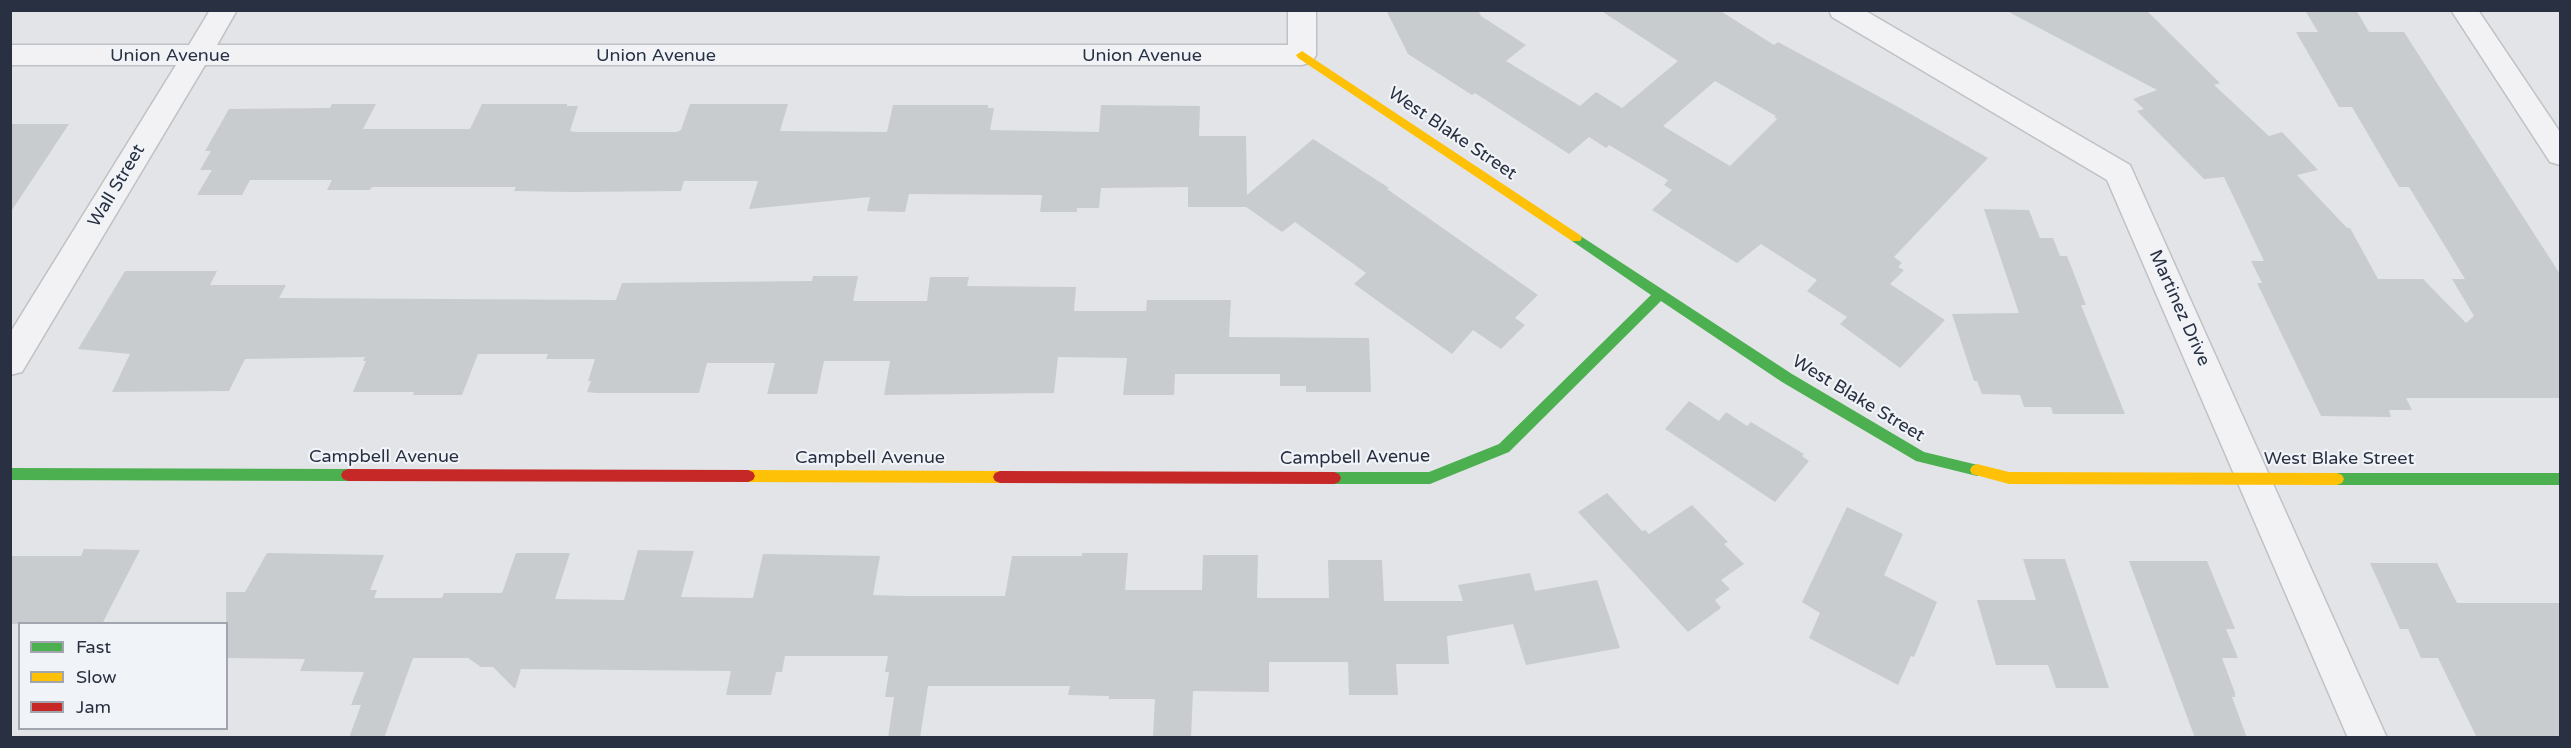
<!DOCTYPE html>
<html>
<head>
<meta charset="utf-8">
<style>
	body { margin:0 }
	#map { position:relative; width:2571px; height:748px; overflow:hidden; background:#e2e4e7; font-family:"Varela Round",sans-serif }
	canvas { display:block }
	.frame { position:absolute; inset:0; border:12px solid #293041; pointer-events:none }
	.legend { position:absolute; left:18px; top:622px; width:210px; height:108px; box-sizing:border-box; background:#f0f3f7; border:2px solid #a0a5ae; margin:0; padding:8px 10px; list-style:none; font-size:18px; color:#293041 }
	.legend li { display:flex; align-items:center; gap:12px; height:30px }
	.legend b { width:30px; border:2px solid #a0a5ae }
</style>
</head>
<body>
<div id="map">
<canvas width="2571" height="748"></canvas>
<div class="frame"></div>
<ul class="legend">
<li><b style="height:8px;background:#4caf50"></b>Fast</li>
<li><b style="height:8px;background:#ffc107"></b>Slow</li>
<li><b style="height:8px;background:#c62828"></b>Jam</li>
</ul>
</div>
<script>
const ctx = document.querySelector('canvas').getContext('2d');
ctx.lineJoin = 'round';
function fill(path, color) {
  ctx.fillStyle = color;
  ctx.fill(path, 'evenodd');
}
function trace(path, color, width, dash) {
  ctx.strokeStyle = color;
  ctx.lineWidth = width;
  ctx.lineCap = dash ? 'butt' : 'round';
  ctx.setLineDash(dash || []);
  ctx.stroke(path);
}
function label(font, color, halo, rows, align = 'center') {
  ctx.font = font + ' "Varela Round",sans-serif';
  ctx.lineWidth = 4.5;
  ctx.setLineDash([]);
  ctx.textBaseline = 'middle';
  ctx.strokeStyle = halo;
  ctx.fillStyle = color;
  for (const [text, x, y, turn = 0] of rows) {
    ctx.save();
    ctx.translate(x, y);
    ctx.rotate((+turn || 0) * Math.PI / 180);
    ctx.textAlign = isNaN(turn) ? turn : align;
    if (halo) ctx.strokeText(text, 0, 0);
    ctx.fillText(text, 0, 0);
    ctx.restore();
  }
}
fill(new Path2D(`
	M1386 10H1478L1481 16 1526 45 1506 61 1580 106 1596 92 1622 108 1678 61 1600 10H1719L1774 45 1778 42 1900 108 1988 158 1894 257 1902 263 1898 267 1904 270 1890 284 1945 320 1900 368 1840 324 1847 317 1807 291 1817 280 1761 244 1737 263 1652 210 1672 190 1664 185 1668 180 1609 145 1606 148 1589 137 1569 154 1475 93 1472 95 1408 54ZM1715 81 1776 116 1774 117 1777 119 1730 166 1663 126Z
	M2005 10H2146L2220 83 2214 85 2269 136 2282 132 2318 170 2297 175 2347 228H2350L2378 279H2423L2466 323 2474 316 2452 279H2465L2409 187H2399L2352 107H2339L2296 32H2318L2305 10H2356L2369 32H2404L2560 274V398H2406L2412 410H2389L2391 417 2321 416 2257 283H2262L2251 261H2264L2224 177 2204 179 2137 111 2144 109 2133 99 2157 90Z
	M332 104H376L363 129H470L482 104H567V106H578L570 131 576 132H677L681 130 690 104H788L780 131 887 132 893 105H988V108H994L990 130 1099 132 1101 105 1200 106 1199 136H1246L1247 195 1313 139 1389 188 1387 189 1538 295 1515 318 1525 325 1501 349 1473 330 1452 354 1354 284 1366 273 1295 222 1282 232 1246 207H1188V187L1101 188 1099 208H1077V212H1040L1042 195 909 194 905 212 867 211 870 197 749 209 758 181H684L681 191 572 192 514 191 516 187H372L370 190H327L332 180H250L242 195H197L212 170H200L211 151H205L229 109 330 108Z
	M10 124H69L10 213Z
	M1984 209 2029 210 2040 238H2053L2060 256H2067L2086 305H2081L2125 414H2053L2051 407H2024L2020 395 1982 394 1977 381H1974L1952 314 2019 313Z
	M125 271H217L210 285H286L279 298 616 300 622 283 812 281 813 276H858L853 301H927L930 277H969L967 286 1076 287 1074 311H1146L1147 300H1231L1229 337 1369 338 1371 392H1306V386H1280V374H1175L1174 395H1123L1127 358 1058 357 1054 393 884 395 890 361H824L817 394H767L775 363H707L699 393H596L587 392 591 381H588L595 359H546L548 354H478L462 395H413L414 392H353L366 361H363L365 357 245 359 229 391 112 392 130 354 78 349Z
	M1689 401 1719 421 1726 412 1747 426 1751 422 1804 454 1802 456 1809 461 1775 502 1665 429Z
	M1607 493 1642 531 1645 530 1649 534 1692 505 1728 542 1724 544 1744 564 1721 580 1730 589 1715 600 1721 608 1688 632 1578 512Z
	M1847 507 1903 534 1884 575 1937 602 1914 657 1911 656 1898 685 1809 638 1820 613 1802 602Z
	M84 549 140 550 102 624H10V556H81Z
	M638 550 694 551 681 597 753 598 763 554 880 556 873 595 908 596H1005L1012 556H1082V553H1128L1125 590H1202L1203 555H1258L1257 598H1329L1328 560H1382L1384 601H1463L1458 585 1530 573 1535 591 1597 580 1620 648 1526 665 1513 624 1447 636 1449 664H1396L1398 695H1349L1348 662H1269V692L1193 691 1191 738H1153L1155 699H1109V696L1068 695 1070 686H928L920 738H888L894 697H885L889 672H885L888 656H785L782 672H776L771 695H726L731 671 521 669 515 689 493 667H481L468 658H413L384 738H349L361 705H351L364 672 300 671 305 659 226 658V592H245L267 553 384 555 370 590H377L374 598H442L444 593H502L516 553H570L555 599 624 600Z
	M2023 559H2065L2109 688H2056L2048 665H1996L1977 600H2036Z
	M2129 561H2207L2235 629H2226L2238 658H2222L2235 693V697H2232L2247 738H2195Z
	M2370 563H2437L2457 603H2560V738H2477L2438 658H2421L2408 629H2400Z`), '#c9cccf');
const street = new Path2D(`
	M210 10H237L217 45H1288V10H1316V55L1312 62 1302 65H205L22 372 10 375V333L176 65H10V45H189Z
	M1829 10H1864L2130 165 2387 738H2348L2107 180 1832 17Z
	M2451 10H2478L2560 132V165L2550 162Z`);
trace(street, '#bfc1c5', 3);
fill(street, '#f2f2f4');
fill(new Path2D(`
	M1576 233 1792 374 1924 452 1982 466 1984 470 1982 474 1977 476 1916 461 1782 382 1661 301 1509 452 1430 484H1334L1329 482 1327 478 1329 474 1334 472H1429L1499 444 1651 295 1572 241 1570 238Z
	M10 468 348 469 353 471 355 475 353 479 348 481 10 480Z
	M2337 473H2560V485H2337L2332 483 2330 479 2332 475Z`), '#4caf50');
fill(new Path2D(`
	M1302 51 1580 235 1582 238 1580 241H1572L1298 58 1296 55Z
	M1977 464 2009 472 2337 473 2342 475 2344 479 2342 483 2337 485 2009 484 1972 474 1970 470 1972 466Z
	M748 470 1000 471 1005 473 1007 477 1005 481 1000 483 748 482 743 480 741 476 743 472Z`), '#ffc107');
fill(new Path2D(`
	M348 469 748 470 753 472 755 476 753 480 748 482 348 481 343 479 341 475 343 471Z
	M1000 471 1334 472 1339 474 1341 478 1339 482 1334 484 1000 483 995 481 993 477 995 473Z`), '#c62828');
label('18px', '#293041', '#f0f3f7', [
	["Union Avenue",170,56],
	["Union Avenue",656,56],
	["Union Avenue",1142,56],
	["West Blake Street",1452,134,34],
	["Wall Street",117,186,-59],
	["Martinez Drive",2179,308,66],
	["West Blake Street",1858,399,31],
	["Campbell Avenue",384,457],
	["Campbell Avenue",870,458],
	["Campbell Avenue",1355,458,-1],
	["West Blake Street",2339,459]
]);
</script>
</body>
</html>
